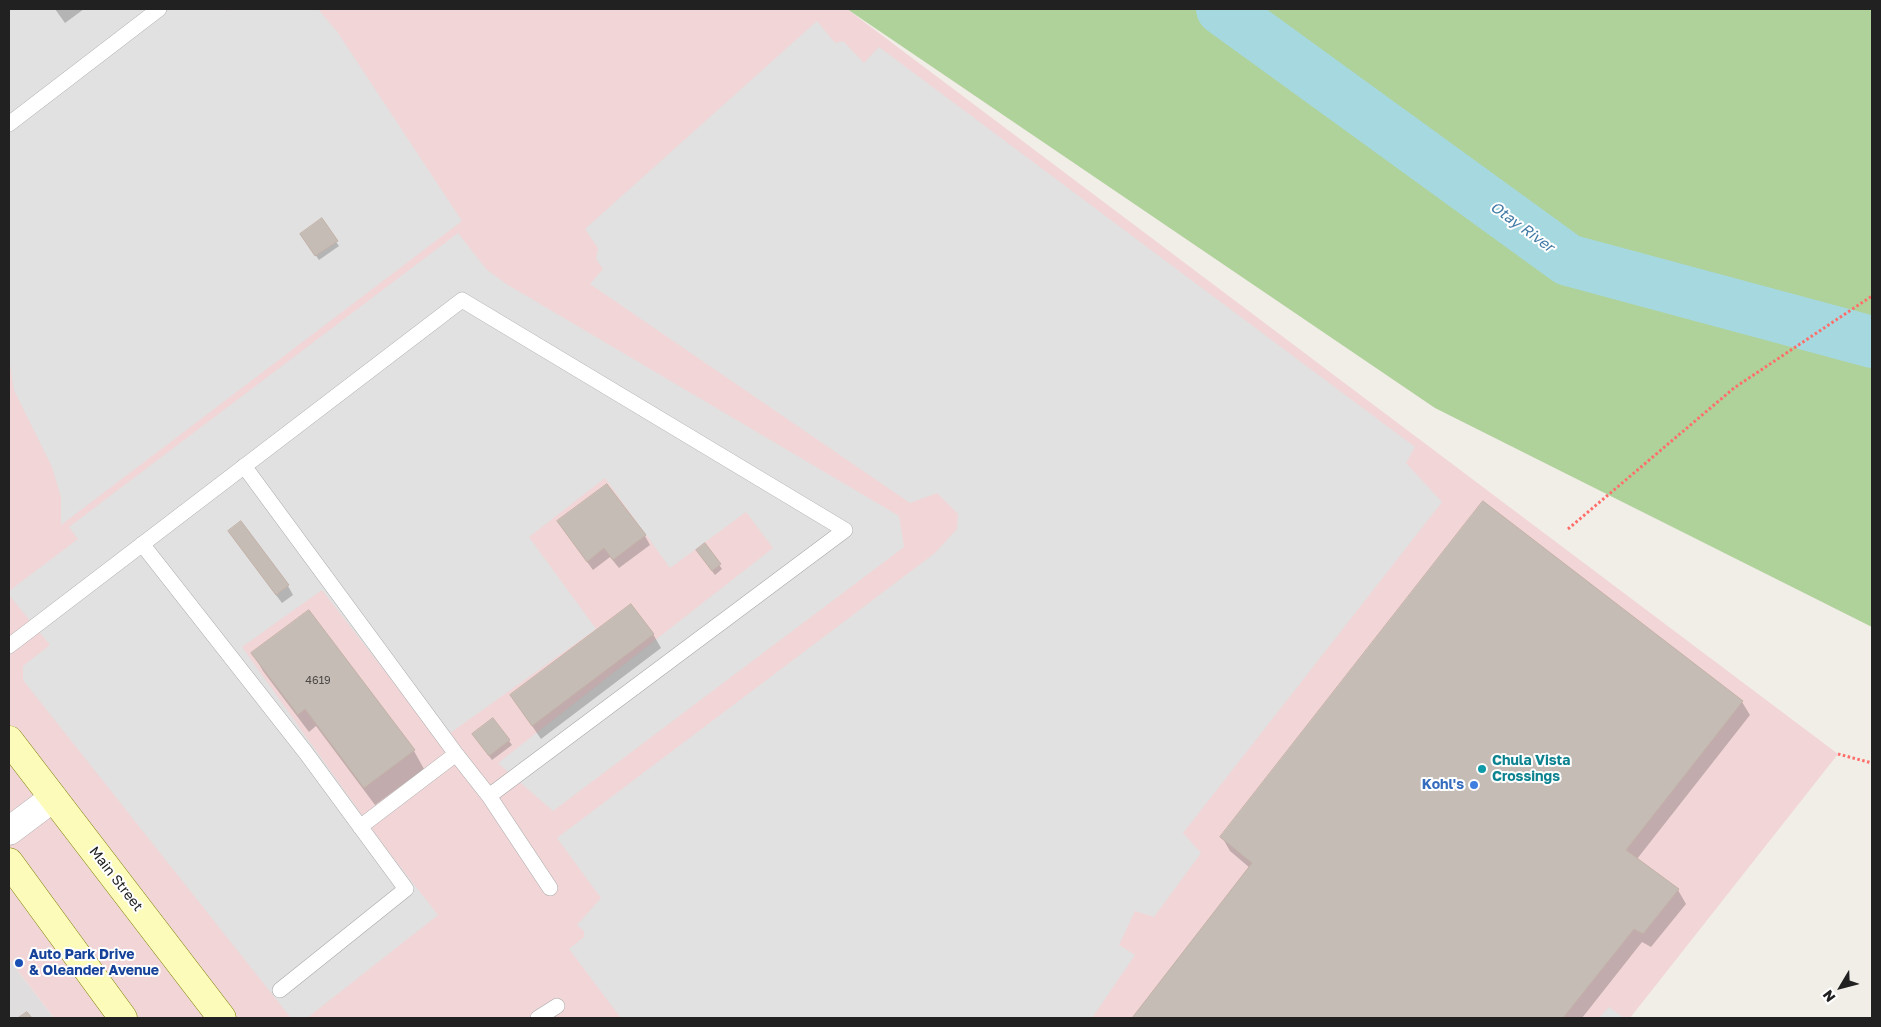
<!DOCTYPE html>
<html>
<head>
<meta charset="utf-8">
<style>
	body { margin:0 }
	#map { position:relative; width:1881px; height:1027px; overflow:hidden; background:#f1ede7; font-family:"Golos Text",sans-serif }
	canvas { display:block }
	.frame { position:absolute; inset:0; border:10px solid #212121; pointer-events:none }
	.north { position:absolute; left:1816px; top:962px; width:50px; height:50px; -webkit-text-stroke:4px #fff; paint-order:stroke; rotate:233deg; font-size:14px; font-weight:700; line-height:20px; text-align:center; color:#212121 }
	.north::after { content:''; display:block; margin:auto; width:18px; height:22px; background:#212121; clip-path:polygon(50% 0,100% 100%,50% 72%,0 100%) }
</style>
</head>
<body>
<div id="map">
<canvas width="1881" height="1027"></canvas>
<div class="frame"></div>
<div class="north">N</div>
</div>
<script>
const ctx = document.querySelector('canvas').getContext('2d');
ctx.lineJoin = 'round';
function fill(path, color) {
  ctx.fillStyle = color;
  ctx.fill(path, 'evenodd');
}
function trace(path, color, width, dash) {
  ctx.strokeStyle = color;
  ctx.lineWidth = width;
  ctx.lineCap = dash ? 'butt' : 'round';
  ctx.setLineDash(dash || []);
  ctx.stroke(path);
}
function label(font, color, halo, rows, align = 'center') {
  ctx.font = font + ' "Golos Text",sans-serif';
  ctx.lineWidth = 4;
  ctx.setLineDash([]);
  ctx.textBaseline = 'middle';
  ctx.strokeStyle = halo;
  ctx.fillStyle = color;
  for (const [text, x, y, turn = 0] of rows) {
    ctx.save();
    ctx.translate(x, y);
    ctx.rotate((+turn || 0) * Math.PI / 180);
    ctx.textAlign = isNaN(turn) ? turn : align;
    if (halo) ctx.strokeText(text, 0, 0);
    ctx.fillText(text, 0, 0);
    ctx.restore();
  }
}
fill(new Path2D(`
	M9 959 54 1018H9Z`), '#dfddde');
fill(new Path2D(`
	M9 9H847L1838 754 1630 1018H54L9 959Z`), '#f2d6d7');
fill(new Path2D(`
	M847 9H1872V627L1435 408Z`), '#afd29a');
fill(new Path2D(`
	M9 9H224L227 11 230 9H318L338 33 462 221 61 525V497L52 467 14 390 9 358Z
	M817 21 835 43 843 41 864 63 879 47 1415 447 1406 463 1442 502 1183 833 1201 853 1154 917 1135 911 1119 945 1135 955 1092 1018H621L569 949 584 937V931L577 925 601 898 557 838 935 553 957 529 958 514 937 493 910 503 590 284 603 269 596 259 598 248 585 229Z
	M458 233 487 270 508 285 899 516 904 547 553 811 498 763 773 548 746 512 670 568 605 478 529 537 596 629 439 741 322 590 242 647 387 850 438 915 307 1018H291L23 680V666L50 645 9 595V591L78 539 69 527Z
	M1609 1007 1624 1018H1599Z`), '#e1e1e1');
fill(new Path2D(`
	M55 9H84L65 23Z
	M304 238 336 242 339 246 319 260Z
	M558 522 645 536 650 545 619 568 610 557 593 570Z
	M235 540 288 586 293 595 282 603Z
	M705 545 722 569 715 575 700 555Z
	M309 611 414 751 424 769 375 805 316 726 309 732 263 671 253 653Z
	M653 634 661 648 541 739 511 695Z
	M1742 702 1750 715 1637 859 1678 890 1686 904 1651 947 1642 942 1582 1018H1134L1250 868 1230 851 1222 837Z
	M493 719 512 745 492 760 476 738Z`), '#0003');
trace(new Path2D(`
	M1222 9 1568 260 1872 342`), '#a6d8e0', 52);
const building = new Path2D(`
	M322 218 338 241 315 256 300 234Z
	M607 484 646 535 613 560 604 548 587 562 557 521Z
	M1483 501 1743 701 1626 850 1679 889 1643 934 1634 929 1563 1018H1132L1252 863 1220 837Z
	M241 521 289 585 276 595 228 531Z
	M705 543 721 564 712 571 696 550Z
	M631 604 654 634 532 726 510 695Z
	M309 610 415 750 364 788 305 709 298 715 251 653Z
	M493 718 510 740 489 756 472 734Z
	M27 1012 32 1018H18Z`);
fill(building, '#c6bcb6');
trace(building, '#c4b2a8', 1);
const service = new Path2D(`
	M9 124 159 9
	M244 466 456 754
	M142 544 306 753 406 889 280 990
	M9 646 462 300 845 530 489 796
	M360 827 456 754 489 796 550 888
	M538 1018 557 1006`);
const tertiary = new Path2D(`
	M9 831 53 798`);
const secondary = new Path2D(`
	M9 740 222 1018
	M9 862 123 1018`);
trace(service, '#a8a8a8', 16);
trace(tertiary, '#a8a8a8', 29);
trace(secondary, '#7b7f00', 29);
trace(new Path2D(`
	M1568 529 1734 388 1872 296
	M1838 754 1872 763`), '#ff6e6a', 3, [2.5, 2.5]);
trace(service, '#fff', 15);
trace(tertiary, '#fff', 28);
trace(secondary, '#fcfbba', 28);
for (const [x, y, r, color] of [
	[1482,769,5,"#0f9aa8"],
	[1474,785,5,"#3f7fe0"],
	[19,963,5,"#1a4fb4"]
]) {
  const dot = new Path2D();
  dot.arc(x, y, r, 0, 2 * Math.PI);
  ctx.fillStyle = color;
  ctx.fill(dot);
  trace(dot, '#fff', 2);
}
label('11px', '#4a4846', null, [
	["4619",318,681]
]);
label('bold 14px', '#0d838f', '#fff', [
	["Chula Vista",1492,761],
	["Crossings",1492,777]
], 'left');
label('bold 14px', '#366cbe', '#fff', [
	["Kohl's",1464,785]
], 'right');
label('14px', '#212121', '#fff', [
	["Main Street",116,879,52]
]);
label('bold 14px', '#164399', '#fff', [
	["Auto Park Drive",29,955],
	["& Oleander Avenue",29,971]
], 'left');
label('italic 15px', '#427ba6', '#fff', [
	["Otay River",1522,227,36]
]);
</script>
</body>
</html>
